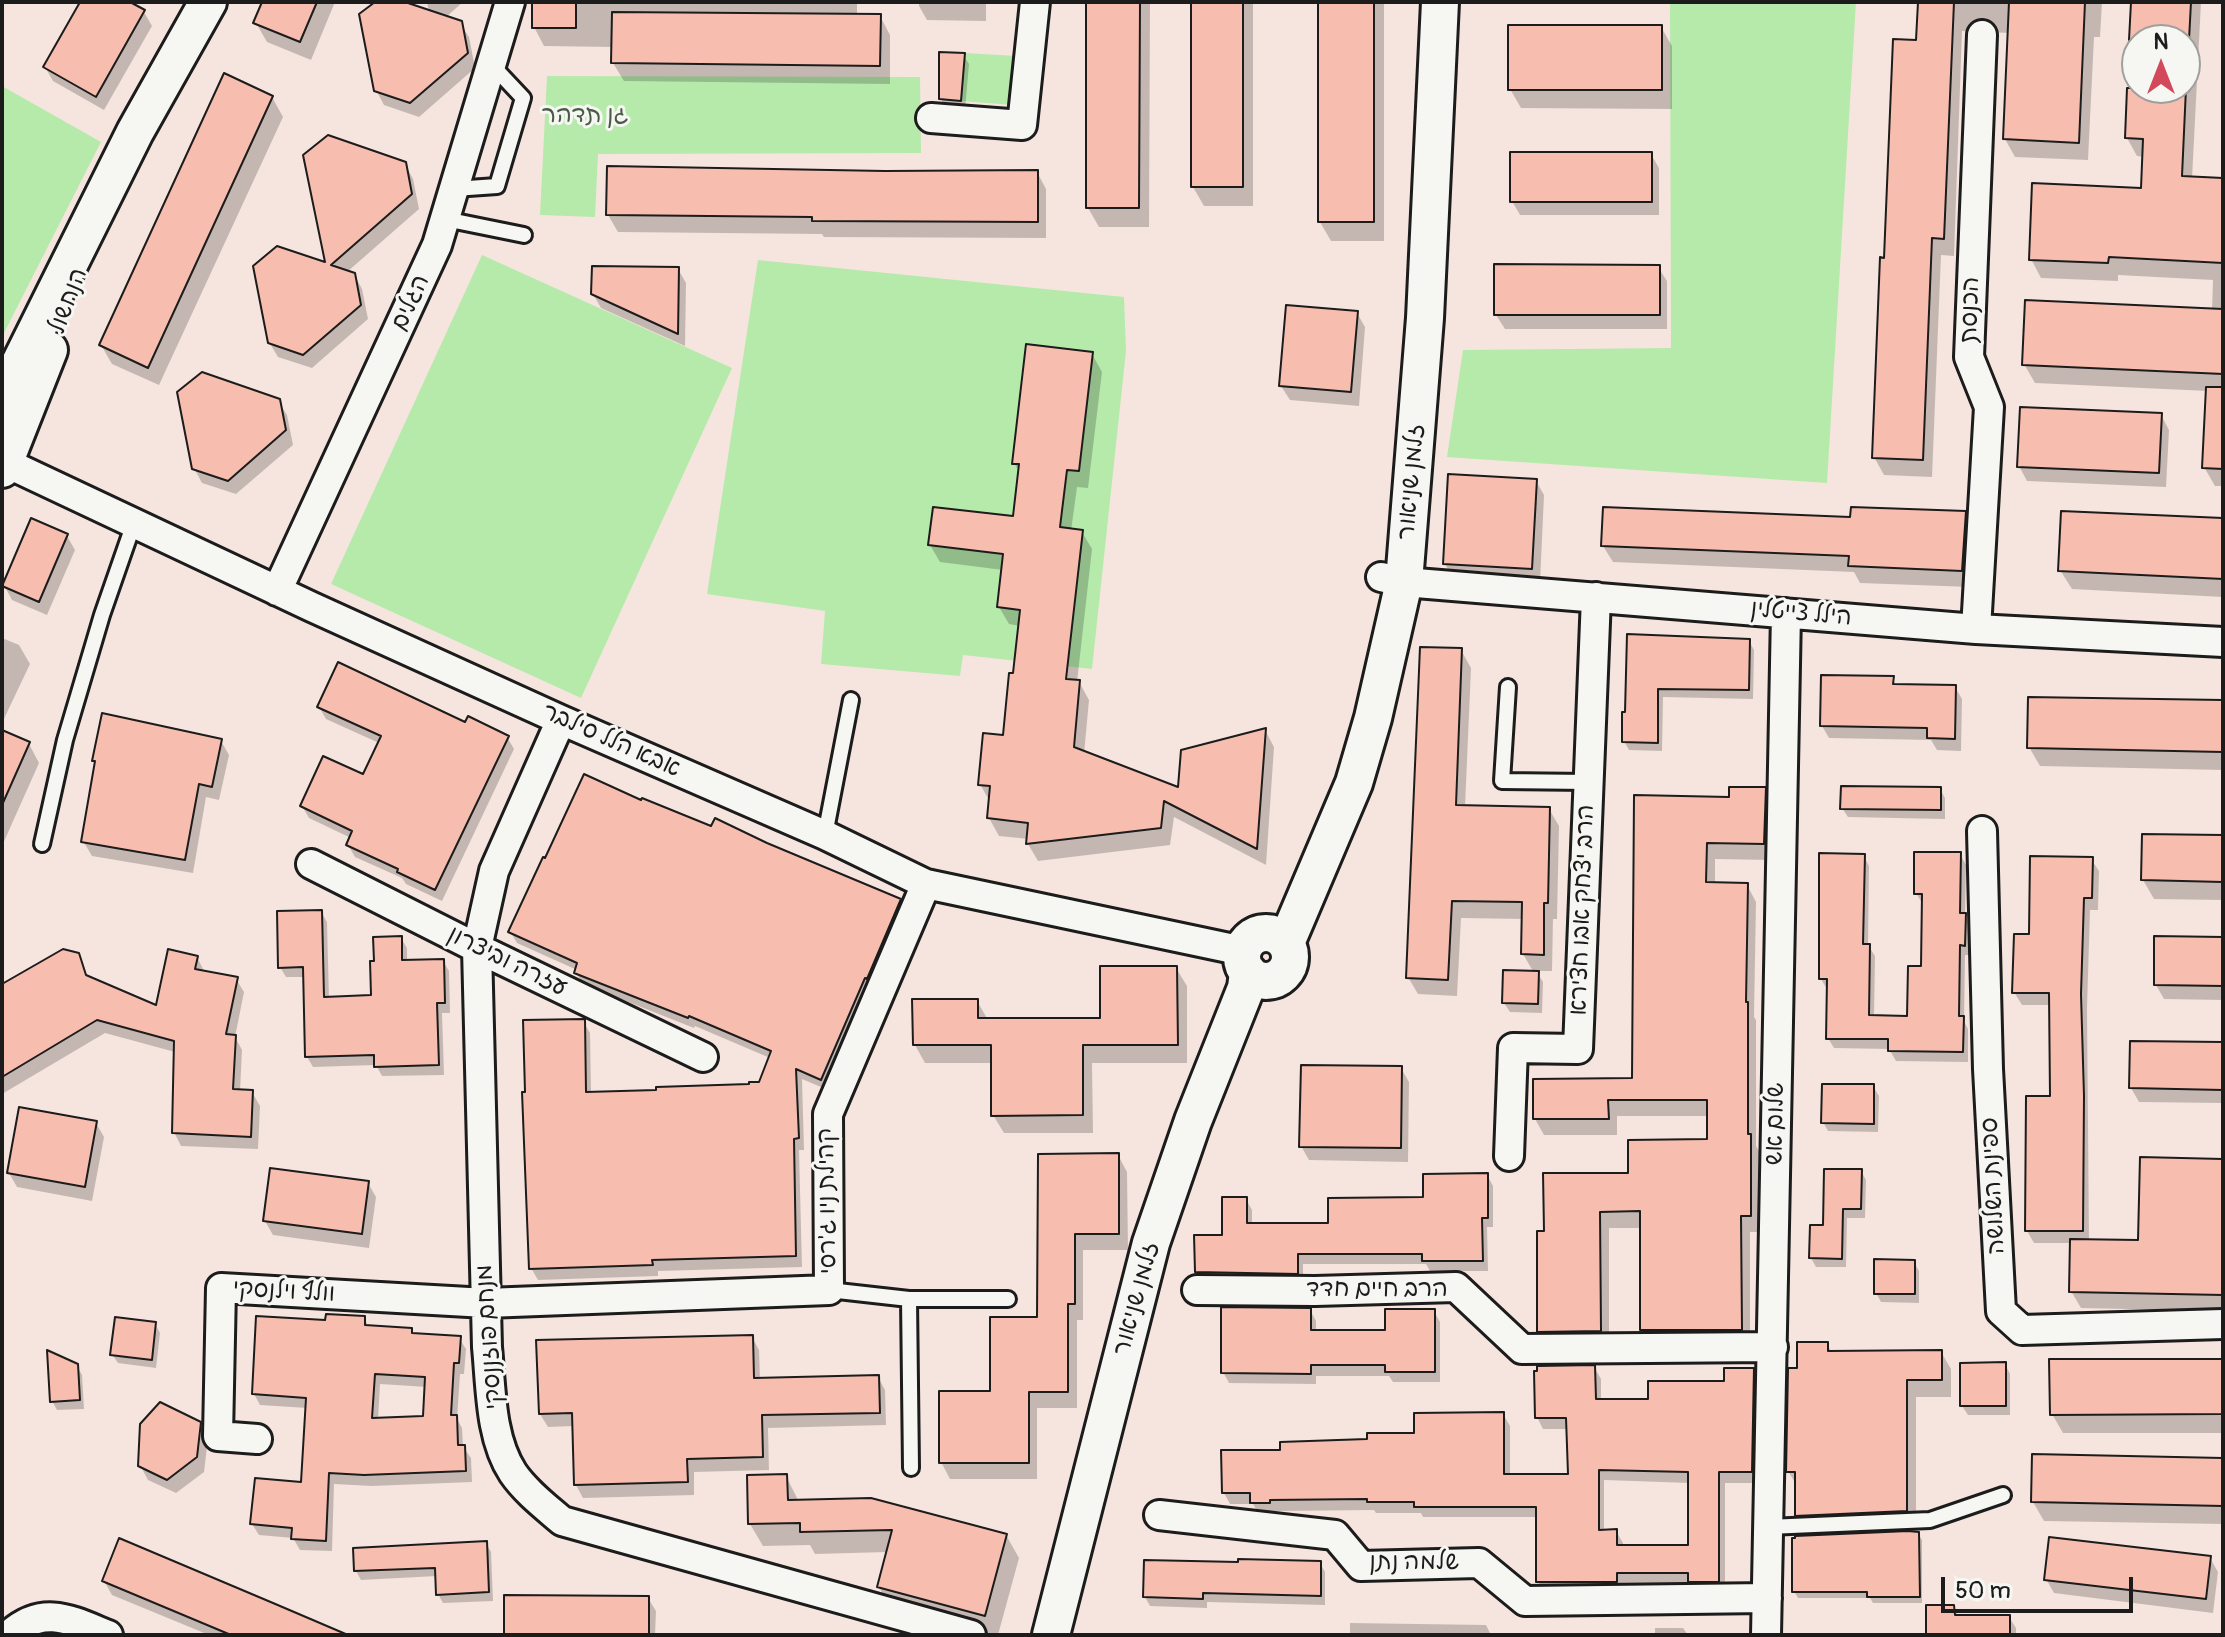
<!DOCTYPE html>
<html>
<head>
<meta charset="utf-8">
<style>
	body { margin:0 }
	#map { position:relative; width:2225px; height:1637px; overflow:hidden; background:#f6e5de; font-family:Pangolin,sans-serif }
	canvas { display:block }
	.frame { position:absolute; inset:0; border:4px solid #1c1c1c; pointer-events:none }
	.north { position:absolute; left:2121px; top:24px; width:80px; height:80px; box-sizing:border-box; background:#f6f6f2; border:2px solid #9f9f9c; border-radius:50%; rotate:0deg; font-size:22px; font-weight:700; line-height:32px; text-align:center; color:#1c1c1c }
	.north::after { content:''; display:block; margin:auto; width:28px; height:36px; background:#d1495b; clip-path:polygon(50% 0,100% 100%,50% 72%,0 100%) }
	.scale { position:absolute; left:1941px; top:1577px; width:192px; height:36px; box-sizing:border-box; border:4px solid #1c1c1c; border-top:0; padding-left:10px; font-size:24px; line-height:28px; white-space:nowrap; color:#1c1c1c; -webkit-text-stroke:6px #f6f6f2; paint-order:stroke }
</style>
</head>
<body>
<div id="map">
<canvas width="2225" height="1637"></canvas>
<div class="frame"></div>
<div class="north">N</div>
<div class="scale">50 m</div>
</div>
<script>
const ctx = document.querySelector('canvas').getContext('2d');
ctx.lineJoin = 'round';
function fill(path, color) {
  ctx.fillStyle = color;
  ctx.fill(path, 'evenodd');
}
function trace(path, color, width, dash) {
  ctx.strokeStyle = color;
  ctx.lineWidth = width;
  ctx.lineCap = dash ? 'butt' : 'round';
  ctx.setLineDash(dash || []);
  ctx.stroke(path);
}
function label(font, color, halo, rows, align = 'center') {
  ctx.font = font + ' Pangolin,"Playpen Sans Hebrew",sans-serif';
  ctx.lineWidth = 6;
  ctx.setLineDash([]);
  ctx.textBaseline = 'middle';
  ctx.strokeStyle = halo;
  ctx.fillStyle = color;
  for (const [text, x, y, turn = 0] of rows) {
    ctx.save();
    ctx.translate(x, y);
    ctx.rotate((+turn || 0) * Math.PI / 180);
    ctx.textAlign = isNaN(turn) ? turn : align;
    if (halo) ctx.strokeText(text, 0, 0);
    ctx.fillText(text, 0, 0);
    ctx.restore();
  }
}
fill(new Path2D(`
	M1670 2H1856L1827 483 1447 457 1463 350 1671 348Z
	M965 53 1017 56 1013 105 961 101Z
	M547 76 920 77 921 153 598 154 595 217 540 215Z
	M2 86 101 142 2 337Z
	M482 255 732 368 581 698 331 584Z
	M758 260 1124 297 1126 351 1092 669 963 655 960 676 821 664 825 611 707 594Z`), '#b6eaab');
fill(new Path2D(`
	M82 2H126L144 12 152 26 104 110 53 81 45 67Z
	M264 2H335L311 60 267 42 256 23Z
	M378 2H399L429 12 427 2H463L445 18 460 23 469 37 475 68 419 117 384 105 376 90Z
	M534 2H857V16H880L890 35V84L624 81 613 63V47L544 46 534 27Z
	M919 2H986V21L927 20 919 6Z
	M1088 2H1150L1149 227H1099L1088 208Z
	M1193 2H1253V206H1204L1193 187Z
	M1320 2H1384V241H1331L1320 222Z
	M1920 2H2102L2100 37H2094L2088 160 2015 157 2005 139 2010 33 1962 31 1954 256 1941 255 1932 477 1884 475 1874 457 1886 260 1918 42Z
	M2133 2H2201L2192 179 2223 180V486H2215L2204 467 2208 391 2035 383 2024 364 2212 310 2213 280 2118 275V281L2041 278 2031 259 2143 190 2145 157 2137 156 2127 138ZM2137 40H2185V88H2137Z
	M1661 27 1672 46V109L1521 108 1510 89Z
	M963 55 969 64 965 110 946 108 941 99Z
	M272 97 283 117 159 385 112 364 101 345Z
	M1651 154 1659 168V215H1520L1512 201Z
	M405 164 413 179 419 209 347 272 354 274 362 289 368 319 312 368 278 357 269 342Z
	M1037 172 1046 189V238L824 237 822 234 618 232 608 215 885 173Z
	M1658 267 1667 281V329H1505L1496 315Z
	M678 269 686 283 685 346 601 308 593 294Z
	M1357 313 1365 327 1359 406 1290 400 1281 386Z
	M1092 354 1102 372 1088 488 1077 487 1071 531 1082 532 1092 549 1077 682H1079L1089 700 1084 754 1179 790 1265 730 1274 747 1266 865 1174 817 1170 845 1038 861 1028 844 1029 839 999 836 989 818 990 802 980 784 1005 737 1020 626 1009 624 999 607 1003 570 940 562 930 545 1015 518 1020 473 1014 463Z
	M278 401 287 415 293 445 236 494 202 483 194 468Z
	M2161 415 2169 430 2166 487 2027 481 2019 466Z
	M1536 481 1544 495 1540 583 1453 578 1445 564Z
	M1965 513 1974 530 1971 587 1860 583 1854 572 1613 562 1603 546 1852 519Z
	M2223 520V597L2072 589 2060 570Z
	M67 536 75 550 47 615 12 600 4 585Z
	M1629 636 1749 641 1754 650 1753 699 1663 697 1662 751 1629 750 1624 741 1627 714Z
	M2 638 19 645 30 664 2 723Z
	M1461 650 1471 668 1465 807 1549 809 1559 826 1557 919H1553L1552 971H1536L1543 982 1542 1013 1510 1012 1504 1003 1534 973 1523 954 1524 919 1461 918 1457 996 1418 994 1408 977Z
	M1892 678 1897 686 1955 687 1962 699 1961 751 1937 750 1931 740 1829 738 1822 726Z
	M2223 702V770L2040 766 2029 747Z
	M319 707 507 737 514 749 442 901 406 884 402 878 355 857 348 845 351 838 309 818 302 806 364 777 379 743 326 719Z
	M2 732 29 744 39 763 2 846Z
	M221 741 229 755 219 800 206 797 193 873 92 856 83 841 97 765 94 760Z
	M1764 789 1774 806 1773 860 1715 859V884L1747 885 1756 902 1754 1017 1756 1020V1146L1760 1153V1232H1750V1346H1652L1642 1330V1228H1609V1347L1549 1348 1539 1331 1546 1233 1630 1175 1709 1141V1116H1617V1135H1544L1535 1119 1634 1080 1636 797 1731 799Z
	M1940 789 1945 798V819L1848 817 1842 808Z
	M642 802 712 829 766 844 900 901 906 912 828 1090 802 1079 804 1150H799L802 1267 658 1271V1276L538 1280 531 1268 583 1021 590 1033 591 1094 658 1092 760 1084 770 1058 695 1026 694 1028 583 984 576 973 577 970 517 943 510 931Z
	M2223 837V900L2154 899 2143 880Z
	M1960 854 1966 865 1965 916 1970 925V955H1965L1964 1021 1968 1029V1062L1896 1061 1889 1049 1834 1048 1828 1038 1829 989H1827L1821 979 1864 856 1869 866 1868 945 1875 956 1874 1017 1909 1018 1923 968 1924 903H1922L1916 893Z
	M2091 859 2099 871 2098 910H2090L2087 1008 2089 1241 2140 1242 2223 1161V1311L2081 1308 2071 1291 2072 1243H2034L2027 1231 2052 1098 2051 1005H2022L2014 992 2031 936Z
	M321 912 327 922 329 999 373 997 376 963 401 938 407 948V962L443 961 449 971 450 1013H442L444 1075 382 1076 376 1065 313 1067 307 1057 305 977H286L280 967Z
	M2223 939V1000L2164 999 2156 985Z
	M78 955 89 979 157 1008 197 957 204 971 236 979 244 992 235 1037 242 1050 240 1092H252L260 1106 258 1149 181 1146 174 1132 175 1052 105 1033 2 1094V986Z
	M1176 968 1187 986V1063H1092L1093 1133H1004L993 1115V1063H925L915 1045 977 1001 988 1020H1102Z
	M2223 1044V1103L2139 1102 2131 1088Z
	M1401 1068 1409 1082 1408 1162 1309 1160 1301 1146Z
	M1873 1086 1879 1096 1878 1132 1828 1131 1823 1122Z
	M96 1123 104 1137 92 1201 17 1187 9 1173Z
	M1118 1155 1127 1172 1128 1250H1083V1320H1077V1408H1037V1479H950L941 1462 992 1393 1039 1319 1040 1156Z
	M1861 1171 1866 1180 1865 1218H1847L1846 1267H1816L1811 1258 1825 1227Z
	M1487 1175 1493 1186V1227H1487L1488 1271H1430L1426 1264H1303V1284L1203 1282 1197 1271 1224 1237 1246 1199 1252 1210V1225H1330L1425 1199Z
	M368 1183 376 1197 369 1248 273 1235 265 1221Z
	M1914 1262 1919 1271V1303L1881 1302 1876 1293Z
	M1310 1310 1316 1321V1332H1387L1434 1311 1440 1322V1382H1393L1389 1376H1316V1384L1229 1383 1223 1372Z
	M364 1318 369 1327 411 1330 414 1336 459 1338 466 1349 464 1374H460L457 1419 462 1428 463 1447 471 1458 472 1482 372 1486 334 1484 332 1551 300 1550 293 1538 259 1535 252 1524 303 1484 307 1408 260 1405 254 1394 327 1322ZM380 1384 427 1387 425 1418 378 1420Z
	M155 1324 160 1333 156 1368 118 1363 112 1354Z
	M752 1337 759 1350 760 1380 878 1377 885 1390 886 1425 768 1428 769 1470 694 1472V1495L583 1498 576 1485 574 1426 548 1427 540 1414Z
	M1827 1344 1832 1353 1941 1352 1951 1369V1397H1916V1528L1807 1532 1797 1515V1486L1788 1471 1799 1370Z
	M2223 1361V1433H2063L2052 1414Z
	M2005 1364 2010 1374V1415H1968L1962 1406Z
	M77 1366 82 1375 84 1409 57 1410 52 1401Z
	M1594 1367 1601 1379V1401H1650L1726 1383 1753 1370 1760 1382 1758 1483H1725V1593H1697L1692 1584H1623V1593H1545L1538 1582V1517H1423L1421 1513H1376L1374 1510 1275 1511V1514H1259L1253 1504H1230L1224 1493 1282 1452 1416 1435 1503 1414 1510 1426V1476H1570L1568 1429H1543L1537 1417ZM1604 1480 1690 1483V1547H1623V1543L1616 1531 1604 1532Z
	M200 1423 208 1438 204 1472 176 1493 148 1480 140 1465Z
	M2223 1460V1524L2044 1521 2033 1502Z
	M786 1476 799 1502 1006 1535 1019 1558 998 1635H989L892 1610 879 1587 888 1552 815 1554 810 1545 763 1546 750 1524Z
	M1918 1534 1922 1540V1603H1873L1870 1598H1798L1794 1591Z
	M120 1541 348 1635H209L112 1595 104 1581Z
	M486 1543 491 1552 493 1601 443 1603 438 1594 437 1576 361 1580 356 1571Z
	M2210 1558 2218 1572 2213 1613 2054 1593 2046 1579Z
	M1320 1563 1325 1572V1605L1207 1602V1608L1150 1606 1145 1597Z
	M648 1598 656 1611 655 1635H506Z
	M1953 1607 1959 1617H2009L2016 1628V1635H1928Z
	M1350 1623 1486 1625 1491 1635H1350Z
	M1655 1628H1683L1688 1635H1655Z`), '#0003');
const building = new Path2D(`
	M80 2H130L145 10 96 97 43 67Z
	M262 2H317L300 42 253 23Z
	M375 2H405L462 21 468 53 410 103 374 91 359 14Z
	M532 2H576V28H532Z
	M1086 2H1140L1139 208H1086Z
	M1191 2H1243V187H1191Z
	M1318 2H1374V222H1318Z
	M1918 2H1954L1944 239 1932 238 1923 460 1872 458 1880 257 1884 258 1893 39 1916 40Z
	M2009 2H2085L2079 143 2003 139Z
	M2131 2H2191L2189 40H2129Z
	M612 12 881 14 880 66 611 63Z
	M1508 25H1662V90H1508Z
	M939 52 965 53 961 101 939 99Z
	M224 73 273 96 148 368 99 345Z
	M2127 88H2186L2182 176 2223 178V263L2109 257 2108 263 2029 260 2032 183 2141 188 2143 139 2125 138Z
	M328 135 406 162 412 194 331 265 355 273 361 305 303 355 268 343 253 266 277 246 325 262 303 155Z
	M1510 152H1652V202H1510Z
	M607 166 885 171 1038 170V222L812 221V217L606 215Z
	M1494 264 1660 265V315H1494Z
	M592 266 679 267 678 334 591 294Z
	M2025 300 2223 309V374L2022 365Z
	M1286 305 1358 311 1351 392 1279 386Z
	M1026 344 1093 352 1079 471 1067 470 1060 527 1083 530 1066 679 1080 680 1074 747 1178 787 1181 750 1266 728 1257 849 1164 801 1161 828 1026 844 1028 823 987 818 990 786 978 785 983 733 1003 735 1009 673H1013L1020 610 997 607 1003 554 928 545 933 507 1013 516 1019 464H1012Z
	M202 372 280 399 286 430 228 481 192 469 177 392Z
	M2206 387H2223V469L2202 468Z
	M2020 407 2162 413 2159 473 2017 467Z
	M1448 474 1537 479 1532 569 1443 564Z
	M1603 507 1850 517 1851 507 1966 511 1962 571 1848 566 1849 556 1601 546Z
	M2061 511 2223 518V579L2058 571Z
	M31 518 68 534 39 602 2 586Z
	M1627 634 1750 639 1749 690 1658 689V743L1622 742V712H1625Z
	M1420 647 1462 648 1456 805 1550 807 1548 903H1544V955L1521 954 1522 902 1452 901 1448 980 1406 978Z
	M338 662 465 722 468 716 509 736 435 890 397 872 398 869 346 845 352 831 300 806 323 756 363 774 381 736 317 707Z
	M1821 675 1894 676 1893 684 1956 685 1955 739 1927 738V728L1820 726Z
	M2028 697 2223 700V752L2027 748Z
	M102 713 222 739 212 787 199 784 185 860 81 842 95 761H92Z
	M2 730 30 742 2 805Z
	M584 774 641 800 642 798 711 826 715 818 767 843 901 899 867 979 865 978 821 1080 796 1069 799 1138 794 1139 796 1256 652 1260 653 1265 529 1269 522 1092H525L523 1020 585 1019 586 1092 656 1090V1087L749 1084V1082H759L771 1051 689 1016 688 1018 574 973 577 963 508 932 543 857 545 858Z
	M1841 786 1941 787V810L1840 809Z
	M1729 787H1766L1764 844 1707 843 1706 882 1748 883 1746 1002H1748V1134H1751V1216H1741L1742 1330H1640V1211L1600 1212 1601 1331 1537 1332V1231H1544L1543 1173H1628V1140L1707 1139V1100H1608L1609 1119H1533V1079L1632 1078 1634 795 1729 797Z
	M2142 834 2223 835V882L2141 880Z
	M1914 852H1961L1960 913H1966L1965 946 1960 945 1959 1016H1964L1963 1052 1888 1051V1039H1826L1827 979H1819V853L1865 854 1863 944H1870L1869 1015 1907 1016 1908 966H1921L1922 894H1914Z
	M2030 856 2093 857 2092 898H2084L2081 994 2084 1096 2083 1231H2025L2026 1096H2050L2049 993H2012L2014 934H2029Z
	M322 910 324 997 371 995 370 961H374L373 937 402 936V960L444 959 445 1003H437L439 1065 374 1067V1055L305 1057 303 967 278 968 277 911Z
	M2154 936 2223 937V986L2154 985Z
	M63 949 79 953 86 975 156 1005 168 949 198 956 195 969 238 977 226 1034 236 1035 233 1089 253 1090 251 1137 172 1133 174 1041 97 1020 2 1077V984Z
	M1100 966H1177L1178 1045H1083V1115L991 1116V1045H913L912 999H978V1018H1100Z
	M1503 970 1539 971 1538 1004 1502 1003Z
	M2130 1041 2223 1042V1090L2129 1088Z
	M1301 1065 1402 1066 1401 1148 1299 1147Z
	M1822 1084H1874V1124L1821 1123Z
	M19 1107 97 1121 85 1187 7 1173Z
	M1119 1153V1234H1075V1304H1068V1392H1029V1463H939V1391H990V1317H1037L1038 1154Z
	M2140 1157 2223 1159V1295L2069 1292 2070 1239 2138 1240Z
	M270 1168 369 1181 362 1234 263 1221Z
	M1824 1169H1862L1861 1209H1843L1842 1259 1809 1258 1810 1225H1823Z
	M1488 1173V1218H1482L1483 1261H1422V1254H1298V1274L1195 1272 1194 1235H1222V1197H1247V1223H1328V1198L1423 1197V1174Z
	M1874 1259 1915 1260V1294H1874Z
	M1221 1307 1311 1308V1330H1385V1309H1435V1372H1385V1365H1311V1374L1221 1373Z
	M326 1314 365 1316V1325L412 1328V1333L461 1336 459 1363H454L451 1415H457L458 1445H465L466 1471 364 1475 329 1473 326 1541 291 1539 292 1528 250 1524 255 1478 301 1482 306 1398 252 1394 256 1316 325 1320ZM375 1374 425 1377 423 1416 372 1418Z
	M115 1317 156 1322 152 1360 110 1355Z
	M753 1335 754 1378 879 1375 880 1413 762 1415 763 1457 687 1459 688 1482 574 1485 572 1413 539 1414 536 1340Z
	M1797 1342H1828V1351L1942 1350V1380H1907V1511L1795 1516V1472H1786L1788 1368H1797Z
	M47 1350 78 1364 80 1400 50 1402Z
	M2049 1359H2223V1414L2050 1415Z
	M2006 1362V1406H1960V1363Z
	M1595 1365 1596 1399H1648V1381H1724V1368H1754L1752 1472H1719V1582H1688V1573H1617V1582H1536V1507H1414V1502H1367V1499L1270 1500V1503H1250V1493H1222L1221 1450H1280V1442L1367 1439V1433H1414V1413L1504 1412V1474H1568L1566 1418H1535L1534 1371H1537V1366ZM1599 1470 1688 1472V1545H1617V1529L1599 1530Z
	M160 1402 201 1422 197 1457 167 1480 138 1466 140 1424Z
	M2032 1454 2223 1458V1506L2031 1502Z
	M787 1474 788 1500 871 1498 1007 1534 985 1616 877 1587 892 1530 800 1532V1523L748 1524 747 1475Z
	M1908 1531 1919 1532 1920 1597H1867V1592H1792V1538H1795V1536Z
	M2049 1537 2211 1556 2206 1599 2044 1580Z
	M119 1538 273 1603 348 1635H231L102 1581Z
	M487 1541 489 1592 436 1595 435 1568 354 1571 353 1548Z
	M1238 1559 1321 1561V1596L1203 1593V1599L1143 1597 1144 1560 1238 1562Z
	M504 1595 649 1596V1635H504Z
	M1926 1605H1954L1955 1615H2010V1635H1926Z`);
fill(building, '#f7bdaf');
trace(building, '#1c1c1c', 2);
const service = new Path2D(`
	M454 189 497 186 523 98 491 64
	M445 219 524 235
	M1508 687 1502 781 1588 782
	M825 835 851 700
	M42 844 65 740 102 615 134 523
	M829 1290 909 1299H1008
	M909 1299 911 1468
	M1768 1527 1930 1520 2003 1495`);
const minor = new Path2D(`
	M931 118 1022 125 1035 2
	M2 461 312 607 561 720 825 835 926 884 1243 951
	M1381 577 1404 582 1976 629 2223 642
	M277 591 437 245 510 2
	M1976 629 1989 407 1969 357 1982 35
	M561 720 494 871 477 948 487 1347C491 1388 490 1438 513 1473 526 1492 546 1507 562 1521L971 1635
	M1982 831 1988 1069 2001 1311 2022 1330 2223 1324
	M311 864 477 948 703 1057
	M1509 1156 1513 1048 1578 1049 1596 597
	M1197 1290 1315 1291 1456 1287 1522 1349 1773 1347
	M257 1439 218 1436 221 1288 486 1303 829 1290 828 1114 926 884
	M1159 1515 1335 1535 1361 1566 1479 1563 1525 1601 1767 1598
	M9 1635C43 1604 71 1620 108 1635
	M1766 1635 1786 613`);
const tertiary = new Path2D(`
	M2 399 135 132 208 2
	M2 469 49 350
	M1242 957a24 24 0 1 1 48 0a24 24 0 1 1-48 0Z
	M1286 943 1354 783 1373 718 1404 582 1425 318 1440 2
	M1051 1635 1151 1243 1193 1121 1246 988 1248 972`);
trace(service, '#1c1c1c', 20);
trace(minor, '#1c1c1c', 34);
trace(tertiary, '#1c1c1c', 42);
trace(service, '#f6f6f2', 14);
trace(minor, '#f6f6f2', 28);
trace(tertiary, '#f6f6f2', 36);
label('24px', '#4a5a47', '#f6f6f2', [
	["גן תדהר",585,116]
]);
label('24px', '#1c1c1c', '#f6f6f2', [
	["הנחשול",69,301,-69],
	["הגלים",411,303,-65],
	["הכנסת",1971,310,-88],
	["זלמן שניאור",1412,482,-85],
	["הילל צייטלין",1801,614,5],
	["אבא הלל סילבר",611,741,24],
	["הרב יצחק אבו חצירא",1583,910,-88],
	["עזרה וביצרון",507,962,26],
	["שלום אש",1776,1124,-89],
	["ספינת השלושה",1994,1186,-93],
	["קהילת ניו ג'רסי",828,1201,-91],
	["הרב חיים חדד",1377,1290],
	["וולף וילנסקי",284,1292,3],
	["זלמן שניאור",1137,1299,-75],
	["מנחם פוזננסקי",490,1337,-94],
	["שלמה נתן",1414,1563]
]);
</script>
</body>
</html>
